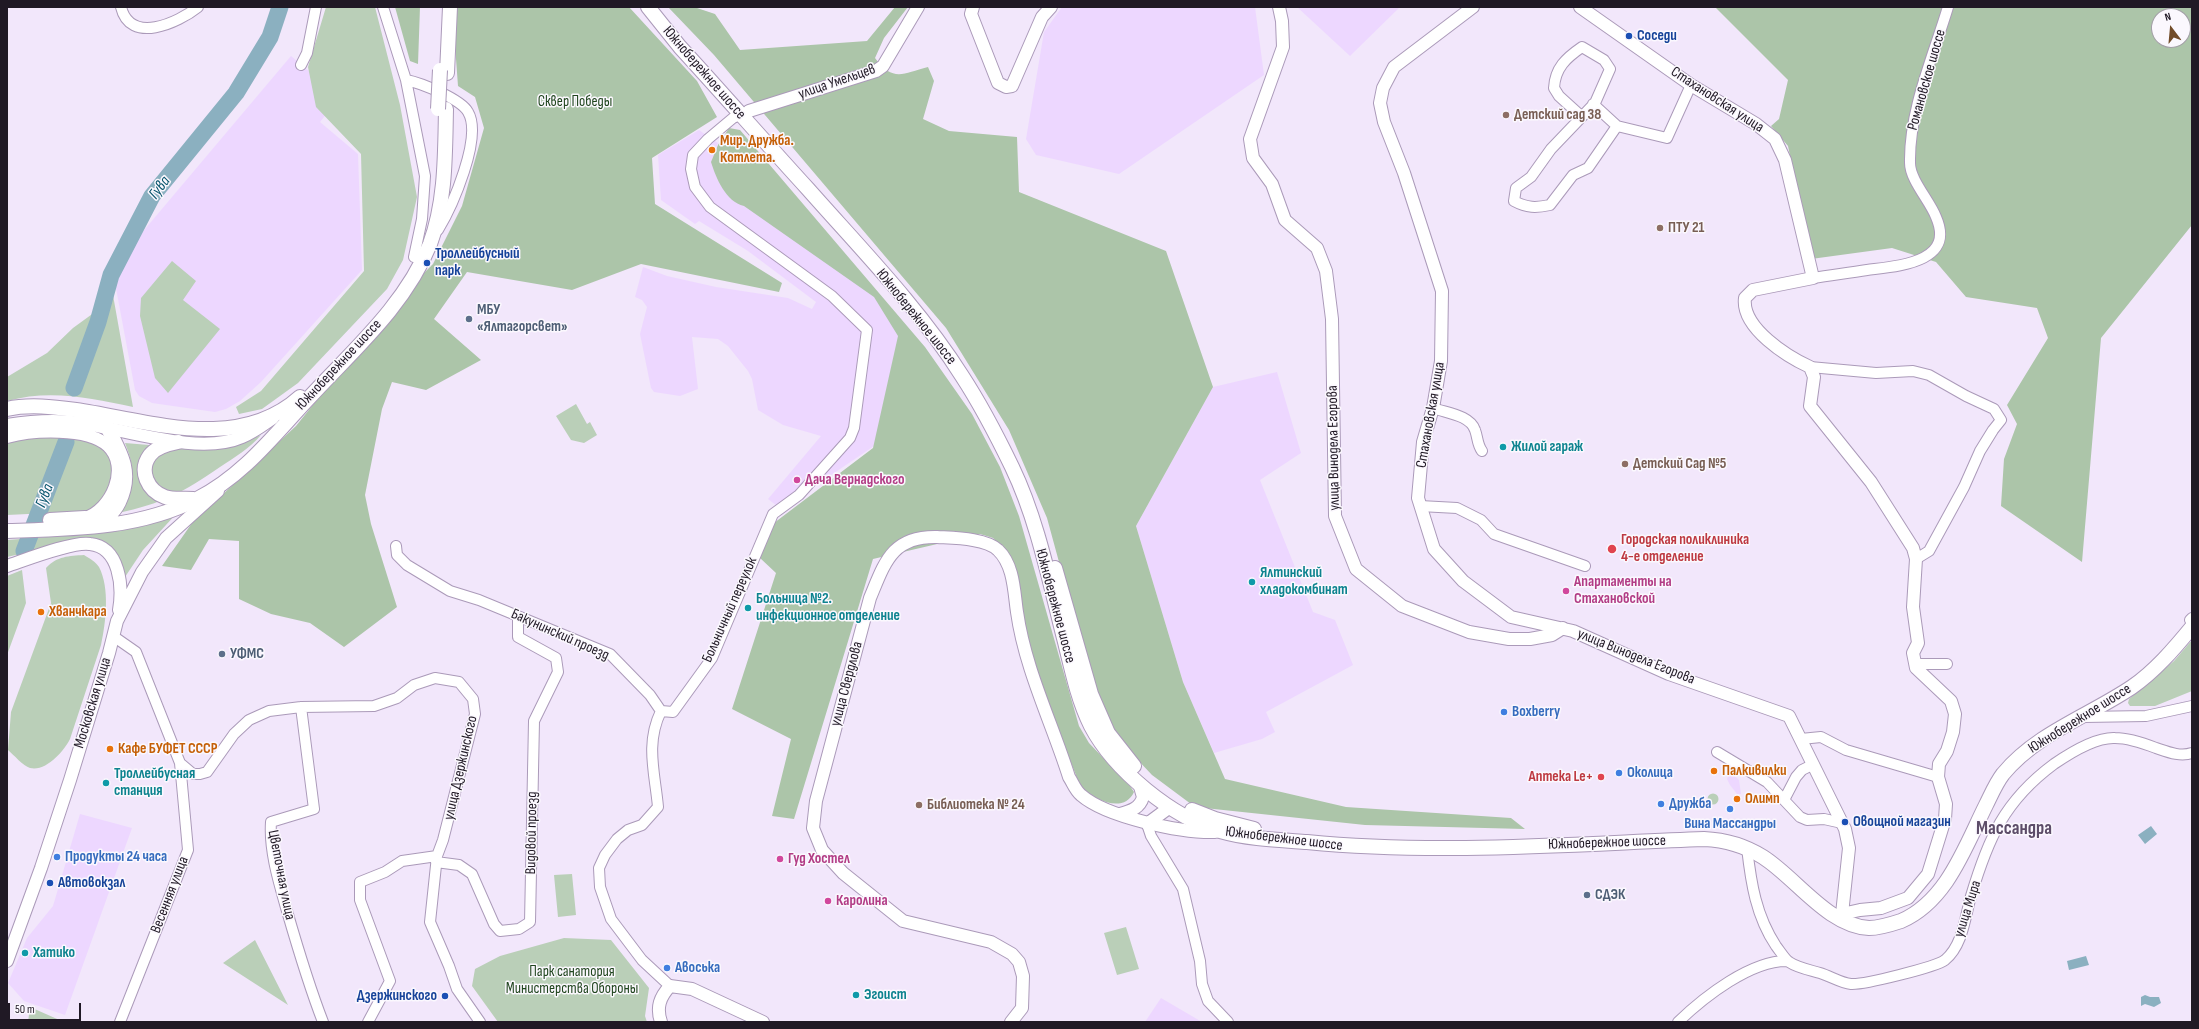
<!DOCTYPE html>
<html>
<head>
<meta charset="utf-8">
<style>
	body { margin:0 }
	#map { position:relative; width:2199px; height:1029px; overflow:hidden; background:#f2e7fb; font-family:"Sofia Sans Condensed",sans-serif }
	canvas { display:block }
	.frame { position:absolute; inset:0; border:8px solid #201925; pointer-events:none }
	.north { position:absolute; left:2151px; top:8px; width:40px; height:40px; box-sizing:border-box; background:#fbf8fe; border:1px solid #a39fa7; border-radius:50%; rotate:344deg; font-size:11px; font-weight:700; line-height:16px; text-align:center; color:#201925 }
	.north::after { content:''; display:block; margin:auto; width:14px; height:18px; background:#724c29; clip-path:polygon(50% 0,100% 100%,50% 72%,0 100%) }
	.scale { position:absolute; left:8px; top:1003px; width:73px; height:18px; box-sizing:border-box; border:2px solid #201925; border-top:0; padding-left:5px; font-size:12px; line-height:14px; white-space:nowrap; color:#201925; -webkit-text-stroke:3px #fbf8fe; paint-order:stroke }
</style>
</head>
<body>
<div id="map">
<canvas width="2199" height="1029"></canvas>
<div class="frame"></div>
<div class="north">N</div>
<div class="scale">50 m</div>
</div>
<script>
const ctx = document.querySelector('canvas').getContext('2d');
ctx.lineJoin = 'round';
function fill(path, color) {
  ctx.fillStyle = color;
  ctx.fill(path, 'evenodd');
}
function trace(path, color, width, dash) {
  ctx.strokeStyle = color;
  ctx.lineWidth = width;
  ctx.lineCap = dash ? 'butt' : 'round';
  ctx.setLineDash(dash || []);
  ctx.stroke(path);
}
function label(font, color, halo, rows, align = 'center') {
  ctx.font = font + ' "Sofia Sans Condensed",sans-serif';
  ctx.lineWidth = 3;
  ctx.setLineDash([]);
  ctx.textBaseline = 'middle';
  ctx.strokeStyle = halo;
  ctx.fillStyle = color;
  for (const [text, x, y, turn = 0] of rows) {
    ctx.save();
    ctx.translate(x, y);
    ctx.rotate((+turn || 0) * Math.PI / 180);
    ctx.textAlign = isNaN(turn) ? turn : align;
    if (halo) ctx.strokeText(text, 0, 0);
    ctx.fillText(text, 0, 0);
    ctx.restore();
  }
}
fill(new Path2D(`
	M1062 7H1255L1264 75 1119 174 1036 155 1026 139 1044 32Z
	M1297 7H1400L1350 56Z
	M291 56 340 97 320 122 358 154 362 270 261 382 240 401 226 409 215 412 152 403 139 396 135 390 115 283 116 273 129 248Z
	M699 130 718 143 712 160 744 204 874 295 899 334 874 446 781 509 768 499 821 436 783 425 758 410 752 379 748 371 728 346 718 339 692 337 698 389 680 396 654 392 651 388 640 334 647 307 642 300 635 297 643 267 667 276 716 287 788 298 812 309 816 302 748 251 699 221 695 224 661 200 658 155Z
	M1277 372 1301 453 1260 480 1313 612 1335 620 1353 665 1266 712 1275 732 1262 739 1214 753 1183 682 1136 526 1213 387Z
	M1730 771 1739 780 1741 794H1737L1730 785 1727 779Z
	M80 814 132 828 65 1015 24 1001 8 983 27 938 53 906Z
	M1161 998 1202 1022H1145Z`), '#edd7ff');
fill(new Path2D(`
	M326 7H375L400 105 417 197 403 260 387 289 298 383 262 409 239 414 236 407 261 391 364 271 361 154 316 107 308 67Z
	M172 261 196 281 183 300 220 329 168 393 155 378 140 316 141 298Z
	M111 284 133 407C91 398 50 389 7 401V377L47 353 73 328 95 312Z
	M576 404 587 424 590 422 597 435 584 443 571 440 556 416Z
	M61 435 99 444 110 456 114 470 109 492 90 511 7 515V442L15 438Z
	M261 435C250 448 234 458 220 467 184 492 161 504 118 513 132 483 138 476 125 443L161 446 247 441Z
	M177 513 143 550 125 577 107 547 37 550 7 557V540L46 537 77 528Z
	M84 555C89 558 96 562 99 567 110 588 106 622 101 645L70 739C64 751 46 772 30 768 23 766 14 755 8 750L11 712 51 603 46 568C57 556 69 556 84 555Z
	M22 570 26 603 7 655V576Z
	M2192 640V691L2155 706H2130L2128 703 2129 699 2174 661Z
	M1707.5 799a5.5 5.5 0 1 1 11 0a5.5 5.5 0 1 1-11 0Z
	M572 874 576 915 558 917 554 875Z
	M1126 927 1139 969 1117 975 1104 933Z
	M564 938 611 940 649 988 645 1016 647 1022H498L472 986 475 969 500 956Z
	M255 940 288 1005 223 963Z
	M30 1007 64 1022H28Z`), '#bacfb8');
fill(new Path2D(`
	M395 7H420L418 64 410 61Z
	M455 7H629L697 81 717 117 652 158 655 204 782 283 779 292 641 264 572 290 467 272 434 319 481 360 426 390 392 382 382 409 365 495 371 524 397 607 344 647 310 623 271 614 239 599V541L209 539 191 570 162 566 192 523 296 426 398 299 433 264 462 206 484 128 475 97 458 86 454 32Z
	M668 7H694L715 14 740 50 867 41 895 7H908L884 38 875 58C893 82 902 74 928 67L934 81 923 119 949 131 1017 137 1019 192 1166 251 1213 387 1136 526 1183 682 1225 779 1346 807 1511 818 1525 829 1365 825 1195 807 1152 775 1117 738 1092 683 1047 518 1009 430 946 328 714 55Z
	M1715 7H2192V225L2101 338 2082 562 2001 506 2004 459 2017 424 2007 405 2048 338 2037 308 1966 297 1936 262 1892 248 1811 259 1788 146 1771 126 1779 119 1788 80ZM2159 16H2183V40H2159Z
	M729 128 740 130 925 347 972 414 1000 467 1019 516 1079 726 1089 743 1130 786 1134 792C1124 814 1095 800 1081 788L1053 717 1026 640 1004 550 993 538 980 534 873 559 794 819 772 816 791 739 732 709 776 573 760 558 774 523 873 448 898 336 874 297 744 206C726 202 716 178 711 162L718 145Z`), '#acc5a9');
fill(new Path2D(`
	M2151 826 2157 834 2145 844 2138 835Z
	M2086 956 2089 965 2069 970 2067 961Z
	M2145 995 2150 997H2159L2161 1003 2154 1007 2145 1004 2141 1006V997Z`), '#8bb0c0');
trace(new Path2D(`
	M74 388 98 322 111 275 152 196 236 93 270 37 280 7
	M24 551 66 442`), '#8bb0c0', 17);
const minor = new Path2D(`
	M121 7C130 45 178 23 198 7
	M383 7 406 80 425 176 422 219 414 257
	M301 65 307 53 316 7
	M406 80C421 83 461 99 468 112 483 137 452 207 438 230
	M1593 104 1617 126
	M1581 116 1559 96 1554 88C1555 68 1566 58 1582 47L1604 60 1610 69 1595 103 1551 149 1531 177 1516 188 1514 201C1527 208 1536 208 1550 205L1573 175 1588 168 1617 126 1667 138 1691 85
	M1813 278C1831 275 1849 273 1867 270 1897 266 1956 263 1936 217 1930 201 1910 180 1910 163 1909 110 1933 57 1948 7
	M1810 367 1876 373 1913 371 1929 375 1966 396 1994 409 2001 420 1993 430 1980 451 1964 487 1929 551 1916 559
	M1433 408C1446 413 1470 415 1475 430 1478 438 1477 444 1482 451
	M1420 506 1457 508 1481 520 1494 534 1585 566
	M396 546 397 555 407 565 450 591 479 600 610 654 650 695 661 711C645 744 655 773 658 807L642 825 628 830 617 839 605 855 599 868 600 887 611 919 642 960 670 986
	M2190 620 2192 618
	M113 636 136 652 180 763 193 774H200L207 772 234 734 249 720 269 711 301 707 374 706 397 698 414 685 435 678 459 682 473 699 475 714 443 840 437 856 430 922 449 966 457 989 480 1022
	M1915 664H1947
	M301 707 314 809 271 822C269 851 279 883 287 911 298 949 309 986 323 1022
	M661 711 673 712 712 658 773 514 799 495 850 438 854 428 867 330 832 296 710 207 695 187 691 169 693 155 708 139 733 118 746 112
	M2084 717 2146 716 2192 706
	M1801 739 1821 737 1846 750 1938 777
	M1717 752 1767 782 1800 817 1807 820 1824 819 1842 823
	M1784 800 1796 777 1802 770 1812 765
	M1147 824 1151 836 1183 889 1200 961 1202 984 1208 1001 1228 1022
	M1747 848C1751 883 1756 916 1776 946 1780 951 1784 958 1789 962 1798 968 1810 970 1820 973 1830 976 1841 983 1851 984 1863 985 1936 967 1945 960 1963 945 1965 917 1971 896 1988 839 2004 801 2054 764 2070 753 2095 737 2115 738 2129 738 2143 743 2156 748 2168 752 2180 757 2192 753
	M436 862 459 865 472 874 494 924 500 931 519 929 530 922 534 721 558 672 556 658 518 637V616
	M120 1022 188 850 180 763
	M368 1022 390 981 360 900V882L385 872 402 861 437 856
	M1678 1022C1704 997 1751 960 1788 961`);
const major = new Path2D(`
	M973 7 971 14 998 83 1006 87 1012 86 1042 17 1051 7
	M1279 7 1282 21 1283 47 1250 139 1253 158 1272 184 1285 220 1317 248 1326 271 1332 319 1335 516 1356 569 1402 606 1469 632 1509 639H1530L1552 635 1563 628
	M1473 7 1394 67 1383 88 1380 103 1384 122 1404 173 1442 291 1441 361 1433 408 1423 442 1418 498 1434 549 1463 581 1511 617 1573 631 1669 674 1789 716 1845 829 1849 848 1842 914 1860 910 1881 908 1908 898 1928 874 1945 819 1946 804 1938 777 1939 764 1947 751 1953 732 1955 714 1951 701 1916 668 1913 653 1918 643 1913 607 1916 559 1913 548 1871 482 1810 406 1814 377 1810 367C1788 357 1741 328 1745 298L1753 290 1813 278 1785 160 1775 139 1756 124 1691 85 1580 7
	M749 111 876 71 883 66 918 7
	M7 425C32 421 55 419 80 423 125 429 199 456 242 437 254 432 263 425 273 418
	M7 437C32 430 88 427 108 446 130 467 112 510 85 518
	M7 566C25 560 73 541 90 544 120 547 123 587 119 610
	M1120 814C1131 811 1140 808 1143 797L1139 783
	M1147 824 1170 807
	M7 961 41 868 70 780 109 653 117 621 142 572 166 538 218 491
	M661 1022C656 1007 660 997 670 986L692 989 763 1022
	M1011 1022 1022 1008 1023 976 1019 962 1012 954 991 942 903 921 843 873 822 850 813 828 816 801 870 598C885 562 892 536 937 537 953 538 986 538 998 550 1014 565 1014 592 1017 612 1025 669 1052 723 1069 777 1073 783 1075 790 1081 795 1106 817 1181 833 1215 832`);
const highway = new Path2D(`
	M648 7 680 47C723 94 765 142 808 189 861 249 919 308 962 376 981 405 997 436 1012 467 1038 521 1050 584 1065 642 1072 671 1078 700 1091 726 1114 770 1173 818 1220 831 1248 839 1279 840 1307 842 1439 855 1572 844 1704 839 1726 840 1744 845 1763 857 1796 878 1828 926 1869 928 1879 928 1892 924 1901 921 1947 901 1965 847 1986 805 1991 795 1996 783 2003 774 2037 733 2089 716 2132 687 2155 671 2174 649 2192 627
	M447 73 450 7
	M7 409C29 404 54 407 76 410 150 421 238 453 300 397
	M178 442C168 444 156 447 150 455 138 471 148 491 165 497 173 500 185 498 193 499
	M50 520 85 518
	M94 524C105 520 114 512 119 502 133 473 121 453 107 427
	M7 531C71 529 139 529 197 499 243 476 274 435 308 399 352 351 405 306 430 244 446 201 445 153 446 109
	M1055 568 1091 694 1108 733 1134 766
	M1192 810 1215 819 1254 829`);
trace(minor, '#ab9ab9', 12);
trace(major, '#ab9ab9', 14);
trace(highway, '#ab9ab9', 16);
trace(minor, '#fff', 10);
trace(major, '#fff', 12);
trace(highway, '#fff', 14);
const highwayBridge = new Path2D(`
	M438 109 440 70`);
trace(highwayBridge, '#ab9ab9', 16, []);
trace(highwayBridge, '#fff', 14);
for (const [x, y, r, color] of [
	[1629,36,4,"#1a4fb4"],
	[1506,115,4,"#8d6e63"],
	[712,150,4,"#e8710a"],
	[1660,228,4,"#8d6e63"],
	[427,263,4,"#1a4fb4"],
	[469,319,4,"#5c6f8a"],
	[1503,447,4,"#0f9aa8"],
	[1625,464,4,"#8d6e63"],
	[797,480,4,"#d1479c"],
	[1612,549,5,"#e0444e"],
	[1252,582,4,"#0f9aa8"],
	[1566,591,4,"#d1479c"],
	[748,608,4,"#0f9aa8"],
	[41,612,4,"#e8710a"],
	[222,654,4,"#5c6f8a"],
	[1504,712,4,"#3f7fe0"],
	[110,749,4,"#e8710a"],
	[1714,771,4,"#e8710a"],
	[1619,773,4,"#3f7fe0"],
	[1601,777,4,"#e0444e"],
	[106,783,4,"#0f9aa8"],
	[1737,799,4,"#e8710a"],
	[1661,804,4,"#3f7fe0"],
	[919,805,4,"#8d6e63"],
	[1730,809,4,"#3f7fe0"],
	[1845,822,4,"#1a4fb4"],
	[57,857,4,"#3f7fe0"],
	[780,859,4,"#d1479c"],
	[50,883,4,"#1a4fb4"],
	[1587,895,4,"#5c6f8a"],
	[828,901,4,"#d1479c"],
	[25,953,4,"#0f9aa8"],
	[667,968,4,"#3f7fe0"],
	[856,995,4,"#0f9aa8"],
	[445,996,4,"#1a4fb4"]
]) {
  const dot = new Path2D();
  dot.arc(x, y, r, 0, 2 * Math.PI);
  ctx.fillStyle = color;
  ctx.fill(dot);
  trace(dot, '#fbf8fe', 1.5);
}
label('bold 15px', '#164399', '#fbf8fe', [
	["Соседи",1637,36],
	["Троллейбусный",435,254],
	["парк",435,271],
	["Овощной магазин",1853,822],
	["Автовокзал",58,883],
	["Дзержинского",437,996,"right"]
], 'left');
label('15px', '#201925', '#fbf8fe', [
	["Южнобережное шоссе",704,73,49],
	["Романовское шоссе",1927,80,-74],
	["улица Умельцев",837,82,-19],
	["Стахановская улица",1717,100,33],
	["Южнобережное шоссе",916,317,51],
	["Южнобережное шоссе",339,365,-47],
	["Стахановская улица",1431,415,-80],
	["улица Винодела Егорова",1334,448,-91],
	["Южнобережное шоссе",1055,606,75],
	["Больничный переулок",730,610,-66],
	["Бакунинский проезд",560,635,24],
	["улица Винодела Егорова",1636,657,22],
	["улица Свердлова",847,684,-75],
	["Московская улица",93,703,-73],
	["Южнобережное шоссе",2080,719,-32],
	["улица Дзержинского",461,768,-77],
	["Видовой проезд",532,833,-89],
	["Южнобережное шоссе",1284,839,7],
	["Южнобережное шоссе",1607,843,-2],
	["Цветочная улица",281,875,79],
	["Весенняя улица",170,895,-69],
	["улица Мира",1968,909,-72]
]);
label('15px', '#1f441d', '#fbf8fe', [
	["Сквер Победы",575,102],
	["Парк санатория",572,972],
	["Министерства Обороны",572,989]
]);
label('bold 15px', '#785e54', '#fbf8fe', [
	["Детский сад 38",1514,115],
	["ПТУ 21",1668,228],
	["Детский Сад №5",1633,464],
	["Библиотека № 24",927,805]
], 'left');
label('bold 15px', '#c56008', '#fbf8fe', [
	["Мир. Дружба.",720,141],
	["Котлета.",720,158],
	["Хванчкара",49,612],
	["Кафе БУФЕТ СССР",118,749],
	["Палкивилки",1722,771],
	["Олимп",1745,799]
], 'left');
label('bold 15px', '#4e5e75', '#fbf8fe', [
	["МБУ",477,310],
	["«Ялтагорсвет»",477,327],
	["УФМС",230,654],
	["СДЭК",1595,895]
], 'left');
label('bold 15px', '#0d838f', '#fbf8fe', [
	["Жилой гараж",1511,447],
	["Ялтинский",1260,573],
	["хладокомбинат",1260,590],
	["Больница №2.",756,599],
	["инфекционное отделение",756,616],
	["Троллейбусная",114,774],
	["станция",114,791],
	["Хатико",33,953],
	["Эгоист",864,995]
], 'left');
label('bold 15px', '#b23c85', '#fbf8fe', [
	["Дача Вернадского",805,480],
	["Апартаменты на",1574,582],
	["Стахановской",1574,599],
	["Гуд Хостел",788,859],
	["Каролина",836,901]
], 'left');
label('bold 15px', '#be3a42', '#fbf8fe', [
	["Городская поликлиника",1621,540],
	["4-е отделение",1621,557],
	["Аптека Le+",1593,777,"right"]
], 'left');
label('bold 15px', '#366cbe', '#fbf8fe', [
	["Boxberry",1512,712],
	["Околица",1627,773],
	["Дружба",1669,804],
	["Вина Массандры",1730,824,"center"],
	["Продукты 24 часа",65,857],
	["Авоська",675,968]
], 'left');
label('italic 16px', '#05536b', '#fbf8fe', [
	["Гува",160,188,-53],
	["Гува",45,496,-69]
]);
label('bold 19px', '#5d4d69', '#fbf8fe', [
	["Массандра",2014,829]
]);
</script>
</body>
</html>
